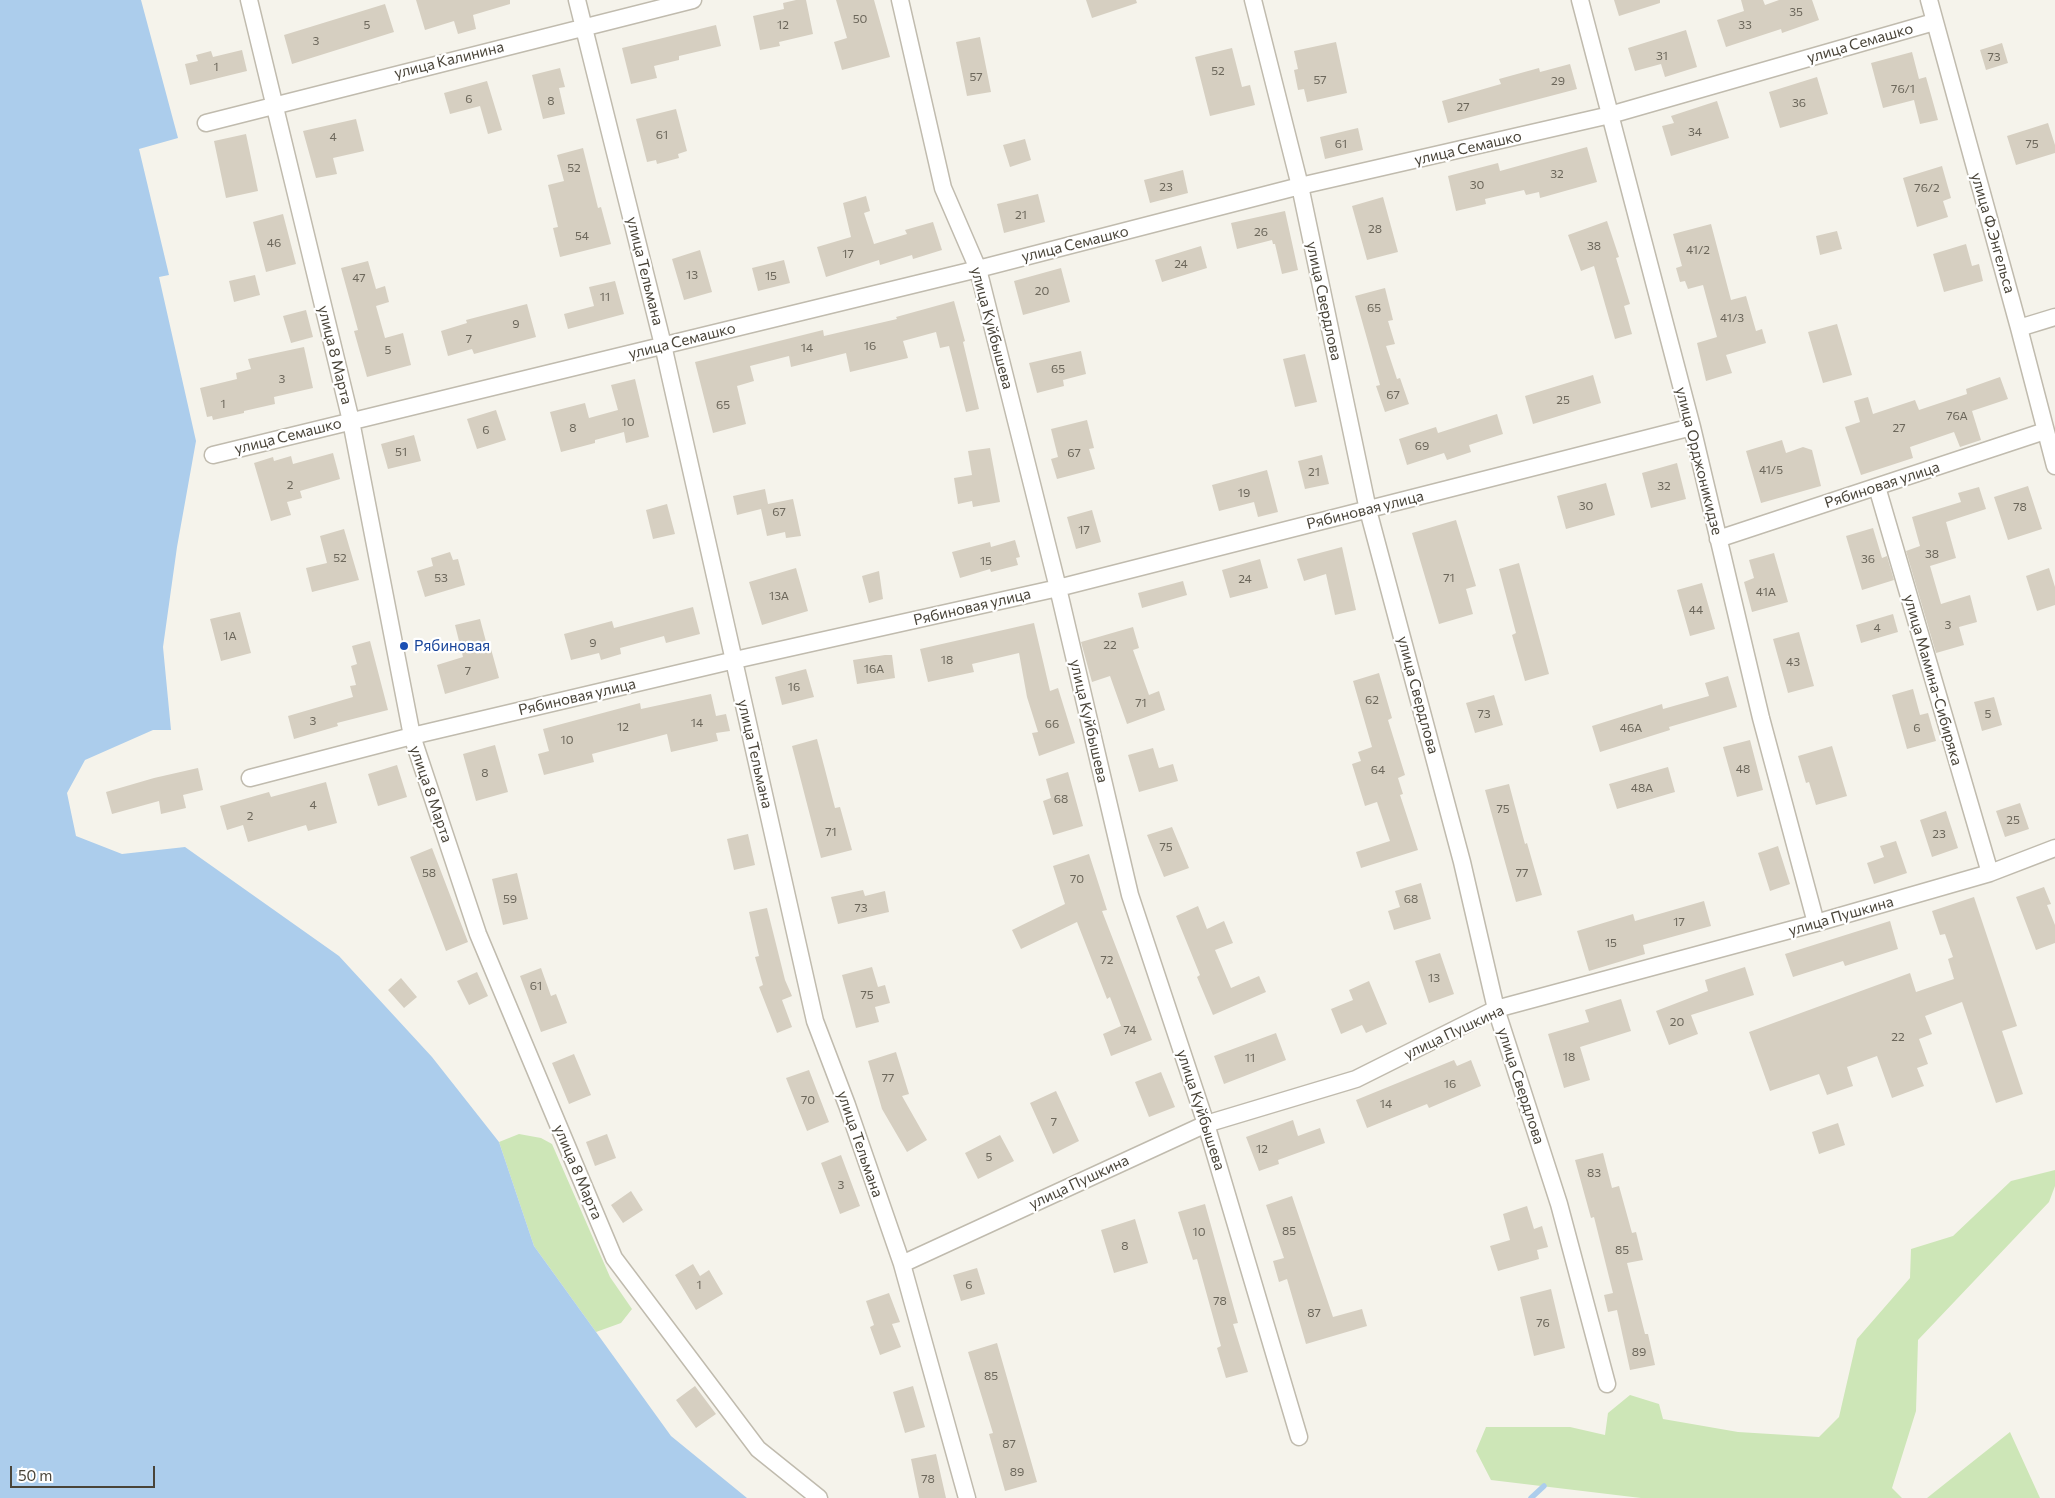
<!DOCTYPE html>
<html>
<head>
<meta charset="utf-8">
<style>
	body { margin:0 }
	#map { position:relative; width:2055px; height:1498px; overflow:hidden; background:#f5f3eb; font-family:Commissioner,sans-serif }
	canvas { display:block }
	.scale { position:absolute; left:10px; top:1466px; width:145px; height:22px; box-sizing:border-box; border:2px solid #494439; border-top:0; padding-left:6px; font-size:15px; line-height:18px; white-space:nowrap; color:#494439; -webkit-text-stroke:4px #fff; paint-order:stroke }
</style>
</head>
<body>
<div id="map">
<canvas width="2055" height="1498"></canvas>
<div class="scale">50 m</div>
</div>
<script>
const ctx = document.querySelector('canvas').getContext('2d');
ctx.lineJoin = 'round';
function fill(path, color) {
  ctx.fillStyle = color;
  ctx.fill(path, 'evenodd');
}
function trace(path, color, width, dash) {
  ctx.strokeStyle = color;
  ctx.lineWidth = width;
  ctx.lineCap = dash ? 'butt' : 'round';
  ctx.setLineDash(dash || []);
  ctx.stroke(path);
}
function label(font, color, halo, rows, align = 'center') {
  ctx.font = font + ' Commissioner,sans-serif';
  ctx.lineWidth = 4.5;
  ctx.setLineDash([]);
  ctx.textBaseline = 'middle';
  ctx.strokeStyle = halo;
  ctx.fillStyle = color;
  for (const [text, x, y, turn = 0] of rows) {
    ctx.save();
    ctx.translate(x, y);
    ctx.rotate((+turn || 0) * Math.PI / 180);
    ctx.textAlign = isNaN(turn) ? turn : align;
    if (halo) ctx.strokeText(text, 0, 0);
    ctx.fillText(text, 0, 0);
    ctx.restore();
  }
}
fill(new Path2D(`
	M519 1134 541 1138 552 1144 610 1277 632 1309 621 1323 596 1332 534 1246 499 1142Z
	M2055 1170V1186L2049 1202 1918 1340 1916 1411 1892 1488 1902 1498H1641L1491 1480 1476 1451 1486 1427H1570L1605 1435 1608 1413 1630 1395 1659 1404 1663 1419 1738 1432 1819 1437 1839 1417 1857 1339 1910 1278 1911 1249 1953 1236 2011 1181Z
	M2010 1432 2040 1498H1927Z`), '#cde6b7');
fill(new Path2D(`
	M0 0H141L178 138 139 149 169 275 159 277 196 441 177 547 163 647 171 730H153L85 760 67 793 76 836 122 854 185 847 339 956 432 1057 499 1142 534 1246 671 1436 747 1498H0Z`), '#accdec');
trace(new Path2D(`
	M1531 1498 1544 1486`), '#accdec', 5.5);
fill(new Path2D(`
	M416 0H510V4L473 15 476 29 458 34 454 21 425 30Z
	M796 0H806L813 34 779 42 780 46 760 50 753 16 784 9 783 3Z
	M836 0H874L890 57 842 70 834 42 847 38Z
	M1086 0H1136L1137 3 1092 18Z
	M1614 0H1660V3L1619 16Z
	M1741 0H1763L1765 5 1779 0H1812L1819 20 1782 33 1781 29 1726 47 1717 20 1744 11Z
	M385 4 394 32 292 64 284 35Z
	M716 25 721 46 679 56V60L654 66 657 78 631 84 622 48Z
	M1686 30 1697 67 1665 77 1661 64 1635 71 1628 48Z
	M980 37 991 92 967 96 956 42Z
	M1336 42 1347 93 1307 102 1304 89 1298 90 1294 70 1298 69 1294 51Z
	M2002 43 2008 63 1986 70 1980 50Z
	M1232 48 1242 87 1250 85 1255 105 1210 116 1195 57Z
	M242 50 247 71 190 85 185 64 198 61 196 55 211 51 213 57Z
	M1912 52 1919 79 1926 77 1938 120 1920 124 1914 100 1883 108 1871 63Z
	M1570 64 1577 89 1448 123 1442 101 1501 84 1499 79 1539 68 1540 72Z
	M560 68 565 87 559 88 565 114 543 119 532 75Z
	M1817 77 1828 114 1780 128 1769 92Z
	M487 81 502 130 488 134 480 106 450 114 444 93Z
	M1717 101 1729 138 1671 156 1662 126 1674 123 1671 116Z
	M676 109 687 151 678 154 679 158 657 164 656 160 647 162 636 119Z
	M356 119 364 151 333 158 337 174 316 178 303 131Z
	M2048 123 2055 145V153L2016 165 2007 136Z
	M1358 128 1363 150 1325 159 1320 137Z
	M246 134 258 191 226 198 214 141Z
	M1025 139 1031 160 1010 167 1003 145Z
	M1587 147 1597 182 1540 198 1539 192 1526 195 1524 190 1485 199 1486 204 1456 211 1448 176 1498 163 1500 171Z
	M583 148 598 208 601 207 611 244 560 257 553 228 558 227 548 185 564 181 557 155Z
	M1942 166 1951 198 1943 201 1948 217 1917 227 1903 178Z
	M1183 170 1188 193 1150 203 1144 180Z
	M1038 194 1045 222 1004 233 997 204Z
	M866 196 870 211 864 213 874 244 907 234 905 230 933 222 942 250 913 259 912 255 880 265 879 260 826 277 817 247 851 237 843 203Z
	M1383 197 1398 252 1367 260 1352 206Z
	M1285 211 1298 270 1282 274 1275 244H1273L1272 240 1237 249 1231 223Z
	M283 214 296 264 266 272 253 222Z
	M1607 221 1619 257 1616 258 1630 304 1624 306 1632 334 1615 339 1594 266 1581 271 1568 235Z
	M1711 224 1731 300 1746 296 1756 331 1762 329 1766 343 1726 355 1732 373 1706 381 1697 343 1717 337 1703 285 1688 289 1685 281 1680 282 1676 268 1682 266 1673 234Z
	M1837 231 1842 249 1820 255 1816 236Z
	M1966 244 1972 266 1979 264 1983 281 1944 292 1933 254Z
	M1201 246 1207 268 1162 282 1155 260Z
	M700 250 712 292 684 300 672 259Z
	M784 260 790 283 758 291 752 268Z
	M368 261 376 289 385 286 389 302 376 306 385 338 403 333 411 365 367 377 354 331 358 330 341 268Z
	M1061 268 1070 302 1023 315 1014 281Z
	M255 275 260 295 234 302 229 281Z
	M615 281 624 314 568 329 564 314 594 306 589 287Z
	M1385 288 1393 320 1388 321 1395 344 1386 346 1397 379 1400 378 1409 404 1385 412 1376 386 1380 385 1355 296Z
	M954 301 965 341 963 342 979 409 966 412 949 346 940 348 936 332 903 341 908 358 850 372 846 353 791 367 789 356 750 366 754 381 737 386 746 424 713 433 695 362 823 330 824 336 897 319 896 317Z
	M527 304 536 337 474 354 472 349 448 356 441 331 467 323 466 320Z
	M306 310 313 337 291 343 283 316Z
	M1837 324 1852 375 1823 383 1808 332Z
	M304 347 313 388 274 397 275 404 244 411V413L213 420 212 416 207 417 200 388 237 379 236 373 251 369 248 359Z
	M1081 351 1086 374 1063 380 1064 386 1037 393 1029 363Z
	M1305 354 1317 402 1295 407 1283 359Z
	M1593 375 1601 403 1533 424 1525 396Z
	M2000 377 2008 399 1972 411 1981 440 1960 447 1954 432 1910 447 1913 458 1861 475 1845 427 1860 422 1854 401 1868 397 1873 414 1915 400 1919 410 1967 394 1966 389Z
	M635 379 649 437 626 443 624 432 595 440V443L561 452 550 412 585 403 589 418 618 410 611 385Z
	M496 410 506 440 477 449 467 419Z
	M1497 414 1503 434 1469 445 1471 452 1447 460 1444 453 1407 465 1399 439 1436 427 1438 433Z
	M1087 420 1094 448 1089 449 1095 469 1057 479 1051 459 1058 457 1051 429Z
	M414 435 421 461 388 469 381 444Z
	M1782 440 1786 453 1803 447 1812 450 1821 486 1761 503 1746 451Z
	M990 448 1000 502 973 507 972 501 958 504 954 478 972 475 968 451Z
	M333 453 340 479 300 491 302 498 287 502 291 515 271 521 254 463 273 457 274 461 291 456 293 464Z
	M1322 455 1329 484 1305 489 1298 461Z
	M1677 463 1686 499 1651 508 1642 473Z
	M1267 470 1278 512 1258 517 1254 502 1219 511 1212 485Z
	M1606 483 1615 515 1566 529 1557 496Z
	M2028 486 2042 529 2008 540 1994 497Z
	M1979 487 1986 509 1946 522 1956 558 1930 566 1941 604 1970 595 1977 622 1959 627 1964 645 1936 653 1906 551 1920 546 1912 517 1961 502 1958 493Z
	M765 489 768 504 793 499 801 536 786 538 785 532 767 536 761 509 737 515 733 496Z
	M667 504 675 534 653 539 646 510Z
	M1092 510 1101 542 1076 549 1067 517Z
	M1456 520 1476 586 1466 589 1473 614 1439 624 1412 533Z
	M1873 528 1882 558 1887 556 1894 580 1862 590 1846 536Z
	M344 529 359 580 312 592 306 568 327 563 320 536Z
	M1015 540 1020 557 1016 558 1018 565 991 572 990 569 960 578 952 552 990 542 991 547Z
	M1342 547 1356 610 1335 615 1326 574 1304 581 1297 559Z
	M450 552 453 560 458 559 465 585 425 597 417 571 433 566 431 558Z
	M1774 553 1788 602 1752 612 1744 582 1754 578 1749 560Z
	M1260 559 1268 588 1230 598 1222 570Z
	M1519 563 1549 674 1525 681 1512 635 1516 633 1499 569Z
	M796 568 808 611 762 625 749 582Z
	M2049 568 2055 587V605L2037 611 2026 576Z
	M879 571 883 599 869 603 862 576Z
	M1183 581 1187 595 1142 608 1138 593Z
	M1702 583 1715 629 1690 636 1677 590Z
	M693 607 700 634 666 643 664 636 620 648 621 654 601 660 599 653 571 660 564 634 612 621 614 628Z
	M240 612 251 653 221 661 210 619Z
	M1893 614 1898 632 1861 643 1856 625Z
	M480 619 488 649H491L499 678 445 694 437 665 463 657 455 625Z
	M1034 623 1050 691 1058 688 1075 743 1039 756 1032 733 1038 732 1027 697 1019 653 972 664 974 672 928 682 920 649Z
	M1133 627 1139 648 1133 650 1149 695 1159 691 1165 710 1127 724 1110 676 1092 682 1081 642Z
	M1799 632 1814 686 1788 693 1773 639Z
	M370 641 388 710 337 723 338 726 294 739 288 716 353 697 350 686 356 685 351 666 357 664 352 646Z
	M885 655H892L895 678 857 684 853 660Z
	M806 669 814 697 782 705 775 677Z
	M1379 673 1392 718 1388 720 1405 775 1398 778 1403 794 1400 795 1418 850 1361 868 1356 852 1390 841 1377 802 1365 806 1352 764 1361 761 1358 752 1372 747 1353 681Z
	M1728 676 1737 707 1669 727 1670 730 1600 752 1592 726 1662 704 1663 709 1709 696 1705 683Z
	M1913 689 1920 715 1928 713 1936 741 1907 749 1892 695Z
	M711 694 716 716 726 714 730 731 716 733 718 741 671 752 667 734 592 754 594 762 544 775 538 754 549 751 543 729 640 703 641 709Z
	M1494 695 1503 725 1475 733 1466 703Z
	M1994 697 2002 725 1982 731 1974 702Z
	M817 739 835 808 840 807 852 850 821 858 792 746Z
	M1750 740 1763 790 1737 797 1723 747Z
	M495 745 508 792 476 801 463 754Z
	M1832 746 1847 796 1816 805 1809 782 1806 783 1798 756Z
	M1153 748 1159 768 1173 764 1178 781 1139 792 1128 755Z
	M397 765 407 797 378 806 368 774Z
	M1668 767 1675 792 1617 809 1609 784Z
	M198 768 203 790 183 795 186 808 161 814 159 801 112 814 106 792 154 778Z
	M1068 772 1083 826 1053 835 1043 801 1051 798 1046 779Z
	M326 782 337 823 308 831 306 825 248 842 243 825 227 830 220 806 269 792 271 797Z
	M1509 784 1525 844 1527 843 1542 895 1516 902 1485 790Z
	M2020 803 2029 829 2005 837 1996 811Z
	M1946 811 1958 848 1932 857 1920 820Z
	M1172 827 1189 868 1164 877 1147 835Z
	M748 834 755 865 734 870 727 839Z
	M1896 841 1907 873 1874 884 1867 863 1884 857 1880 846Z
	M1778 846 1790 884 1770 891 1758 853Z
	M432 848 468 942 446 951 410 857Z
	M1089 854 1107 910 1102 911 1152 1040 1111 1056 1103 1034 1121 1026 1110 997 1107 999 1077 922 1021 949 1012 930 1065 904 1053 866Z
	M517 873 528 919 503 925 492 879Z
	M1421 883 1431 919 1394 930 1388 911 1400 907 1395 891Z
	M2044 887 2051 904 2047 905 2055 925V943L2036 950 2016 897Z
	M863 890 865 896 885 891 889 912 838 924 831 897Z
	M1974 897 2017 1026 2002 1031 2023 1094 1996 1103 1962 1002 1925 1016 1932 1034 1919 1039 1928 1064 1917 1068 1924 1086 1892 1098 1877 1056 1847 1067 1853 1086 1827 1095 1819 1074 1770 1091 1749 1032 1910 973 1916 992 1954 979 1948 959 1953 957 1945 934 1940 935 1932 911Z
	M1704 901 1711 926 1643 945 1645 954 1589 971 1577 931 1633 914 1635 921Z
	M1198 906 1207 929 1224 921 1233 943 1215 950 1231 988 1259 976 1266 992 1213 1015 1197 977 1200 975 1176 916Z
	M767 908 785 980 792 996 782 1000 792 1027 777 1033 759 987 763 985 755 957 759 956 749 912Z
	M1890 921 1898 949 1845 966 1843 961 1793 977 1785 954Z
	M1440 953 1454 994 1429 1003 1415 961Z
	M872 967 878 987 885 985 890 1003 875 1007 879 1022 856 1028 842 975Z
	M1745 967 1754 995 1691 1015 1698 1034 1669 1045 1656 1011 1708 991 1705 980Z
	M541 968 551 996 556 994 567 1023 541 1032 520 976Z
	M477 972 488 996 469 1005 457 981Z
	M401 978 417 997 404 1008 388 990Z
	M1369 981 1387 1024 1366 1033 1362 1025 1341 1034 1331 1009 1353 1000 1349 990Z
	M1621 999 1631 1031 1580 1047 1590 1080 1564 1088 1548 1034 1589 1022 1585 1010Z
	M1276 1033 1286 1060 1224 1084 1214 1056Z
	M896 1052 909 1094 902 1096 927 1140 907 1152 882 1109 868 1061Z
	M574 1054 591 1095 569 1104 552 1063Z
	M1454 1060 1457 1066 1471 1060 1481 1086 1429 1108 1427 1104 1367 1128 1356 1100Z
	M809 1070 829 1122 807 1131 786 1078Z
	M1161 1072 1175 1107 1149 1117 1135 1082Z
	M1056 1091 1079 1141 1053 1154 1030 1103Z
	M1293 1120 1298 1136 1320 1128 1325 1143 1278 1160 1279 1164 1259 1171 1246 1137Z
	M1838 1123 1845 1145 1819 1154 1812 1132Z
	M607 1134 616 1158 595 1166 586 1142Z
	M1000 1135 1014 1161 978 1179 965 1153Z
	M1603 1153 1612 1188 1619 1186 1632 1233 1636 1232 1643 1260 1627 1263 1645 1334H1648L1655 1365 1630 1370 1617 1310 1608 1312 1604 1295 1613 1293 1594 1217 1591 1218 1575 1160Z
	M841 1155 860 1206 840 1214 821 1163Z
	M631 1191 643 1210 623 1223 611 1205Z
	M1292 1196 1333 1317 1362 1309 1367 1326 1306 1344 1287 1279 1279 1282 1273 1261 1284 1258 1266 1205Z
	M1205 1204 1238 1323 1233 1324 1248 1372 1226 1378 1217 1348 1221 1346 1197 1259 1193 1260 1178 1212Z
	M1527 1206 1534 1229 1542 1226 1548 1247 1537 1250 1539 1259 1498 1271 1490 1246 1510 1240 1503 1214Z
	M1135 1219 1148 1263 1114 1273 1101 1230Z
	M693 1264 700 1276 709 1270 723 1294 696 1310 675 1275Z
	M977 1268 985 1294 961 1301 953 1275Z
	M1551 1289 1565 1348 1534 1356 1520 1297Z
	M889 1293 900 1322 892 1324 901 1347 880 1355 870 1327 874 1325 866 1301Z
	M997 1343 1037 1482 1005 1491 989 1434 993 1433 968 1352Z
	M695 1386 716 1414 696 1428 676 1400Z
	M913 1386 925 1427 905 1433 893 1392Z
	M936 1454 946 1498H919L911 1459Z`), '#d6cfc1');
const street = new Path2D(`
	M249 0 351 421 412 736 478 934 614 1258 758 1449 819 1498
	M577 0 663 345 815 1021 847 1105 902 1264 967 1498
	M900 0 943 188 978 269 1058 588 1130 895 1206 1124 1299 1437
	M1253 0 1300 186 1368 510 1462 862 1496 1009 1559 1204 1607 1384
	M1580 0 1692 427 1761 718 1816 923
	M1929 0 2019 328 2055 466
	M206 123 693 0
	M2019 328 2055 317
	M213 455 978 269 1300 186 1610 115 1934 22
	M1877 487 1990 873
	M1718 539 2045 431
	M250 778 412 736 735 660 1058 588 1692 427
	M902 1264 1206 1124 1356 1079 1496 1009 1816 923 1990 873 2055 848`);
trace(street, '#c0bbae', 19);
trace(street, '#fff', 16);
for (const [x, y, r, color] of [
	[404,646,5,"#1a4fb4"]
]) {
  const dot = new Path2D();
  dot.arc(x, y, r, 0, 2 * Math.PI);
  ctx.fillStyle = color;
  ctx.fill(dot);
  trace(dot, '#fff', 2);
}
label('12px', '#6c675b', null, [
	["35",1796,12],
	["50",860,19],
	["5",367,25],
	["12",783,25],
	["33",1745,25],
	["3",316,41],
	["31",1662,56],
	["73",1994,57],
	["1",216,67],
	["52",1218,71],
	["57",976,77],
	["57",1320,80],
	["29",1558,81],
	["76/1",1903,89],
	["6",469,99],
	["8",551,101],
	["36",1799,103],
	["27",1463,107],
	["34",1695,132],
	["61",662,135],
	["4",333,137],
	["61",1341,144],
	["75",2032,144],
	["52",574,168],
	["32",1557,174],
	["30",1477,185],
	["23",1166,187],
	["76/2",1927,188],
	["21",1021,215],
	["28",1375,229],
	["26",1261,232],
	["54",582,236],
	["46",274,243],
	["38",1594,246],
	["41/2",1698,250],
	["17",848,254],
	["24",1181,264],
	["13",692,275],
	["15",771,276],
	["47",359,278],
	["20",1042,291],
	["11",605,297],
	["65",1374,308],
	["41/3",1732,318],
	["9",516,324],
	["7",469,339],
	["16",870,346],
	["14",807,348],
	["5",388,350],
	["65",1058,369],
	["3",282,379],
	["67",1393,395],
	["25",1563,400],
	["1",223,404],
	["65",723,405],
	["76А",1957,416],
	["10",628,422],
	["8",573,428],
	["27",1899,428],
	["6",486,430],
	["69",1422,446],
	["51",401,452],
	["67",1074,453],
	["41/5",1771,470],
	["21",1314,472],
	["2",290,485],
	["32",1664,486],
	["19",1244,493],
	["30",1586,506],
	["78",2020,507],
	["67",779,512],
	["17",1084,530],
	["38",1932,554],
	["52",340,558],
	["36",1868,559],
	["15",986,561],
	["53",441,578],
	["71",1449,578],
	["24",1245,579],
	["41А",1766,592],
	["13А",779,596],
	["44",1696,610],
	["3",1948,625],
	["4",1877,628],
	["1А",230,636],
	["9",593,643],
	["22",1110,645],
	["18",947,660],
	["43",1793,662],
	["16А",874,669],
	["7",468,671],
	["16",794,687],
	["62",1372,700],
	["71",1141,703],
	["73",1484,714],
	["5",1988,714],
	["3",313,721],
	["14",697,723],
	["66",1052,724],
	["12",623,727],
	["46А",1631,728],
	["6",1917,728],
	["10",567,740],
	["48",1743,769],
	["64",1378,770],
	["8",485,773],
	["48А",1642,788],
	["68",1061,799],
	["4",313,805],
	["75",1503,809],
	["2",250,816],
	["25",2013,820],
	["71",831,832],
	["23",1939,834],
	["75",1166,847],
	["58",429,873],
	["77",1522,873],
	["70",1077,879],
	["59",510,899],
	["68",1411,899],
	["73",861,908],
	["17",1679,922],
	["15",1611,943],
	["72",1107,960],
	["13",1434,978],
	["61",536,986],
	["75",867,995],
	["20",1677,1022],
	["74",1130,1030],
	["22",1898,1037],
	["18",1569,1057],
	["11",1250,1058],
	["77",888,1078],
	["16",1450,1084],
	["70",808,1100],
	["14",1386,1104],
	["7",1054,1122],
	["12",1262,1149],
	["5",989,1157],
	["83",1594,1173],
	["3",841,1185],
	["85",1289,1231],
	["10",1199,1232],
	["8",1125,1246],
	["85",1622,1250],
	["1",699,1285],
	["6",969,1285],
	["78",1220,1301],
	["87",1314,1313],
	["76",1543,1323],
	["89",1639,1352],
	["85",991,1376],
	["87",1009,1444],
	["89",1017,1472],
	["78",928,1479]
]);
label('15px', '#494439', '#fff', [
	["улица Семашко",1860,43,-16],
	["улица Калинина",449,60,-14],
	["улица Семашко",1468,148,-13],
	["улица Ф.Энгельса",1993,233,74],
	["улица Семашко",1075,244,-14],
	["улица Тельмана",645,271,76],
	["улица Свердлова",1324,301,78],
	["улица Куйбышева",992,328,75],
	["улица Семашко",682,341,-14],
	["улица 8 Марта",335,355,76],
	["улица Семашко",288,436,-14],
	["улица Орджоникидзе",1699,461,76],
	["Рябиновая улица",1882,485,-18],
	["Рябиновая улица",1365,510,-14],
	["Рябиновая улица",972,607,-13],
	["улица Мамина-Сибиряка",1933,680,74],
	["улица Свердлова",1418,695,75],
	["Рябиновая улица",577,697,-13],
	["улица Куйбышева",1089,721,77],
	["улица Тельмана",755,754,77],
	["улица 8 Марта",431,794,71],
	["улица Пушкина",1841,916,-16],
	["улица Пушкина",1454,1032,-25],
	["улица Свердлова",1521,1086,72],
	["улица Куйбышева",1201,1110,72],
	["улица Тельмана",860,1144,71],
	["улица 8 Марта",578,1172,67],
	["улица Пушкина",1079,1182,-25]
]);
label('15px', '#164399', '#fff', [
	["Рябиновая",414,646]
], 'left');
</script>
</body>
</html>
